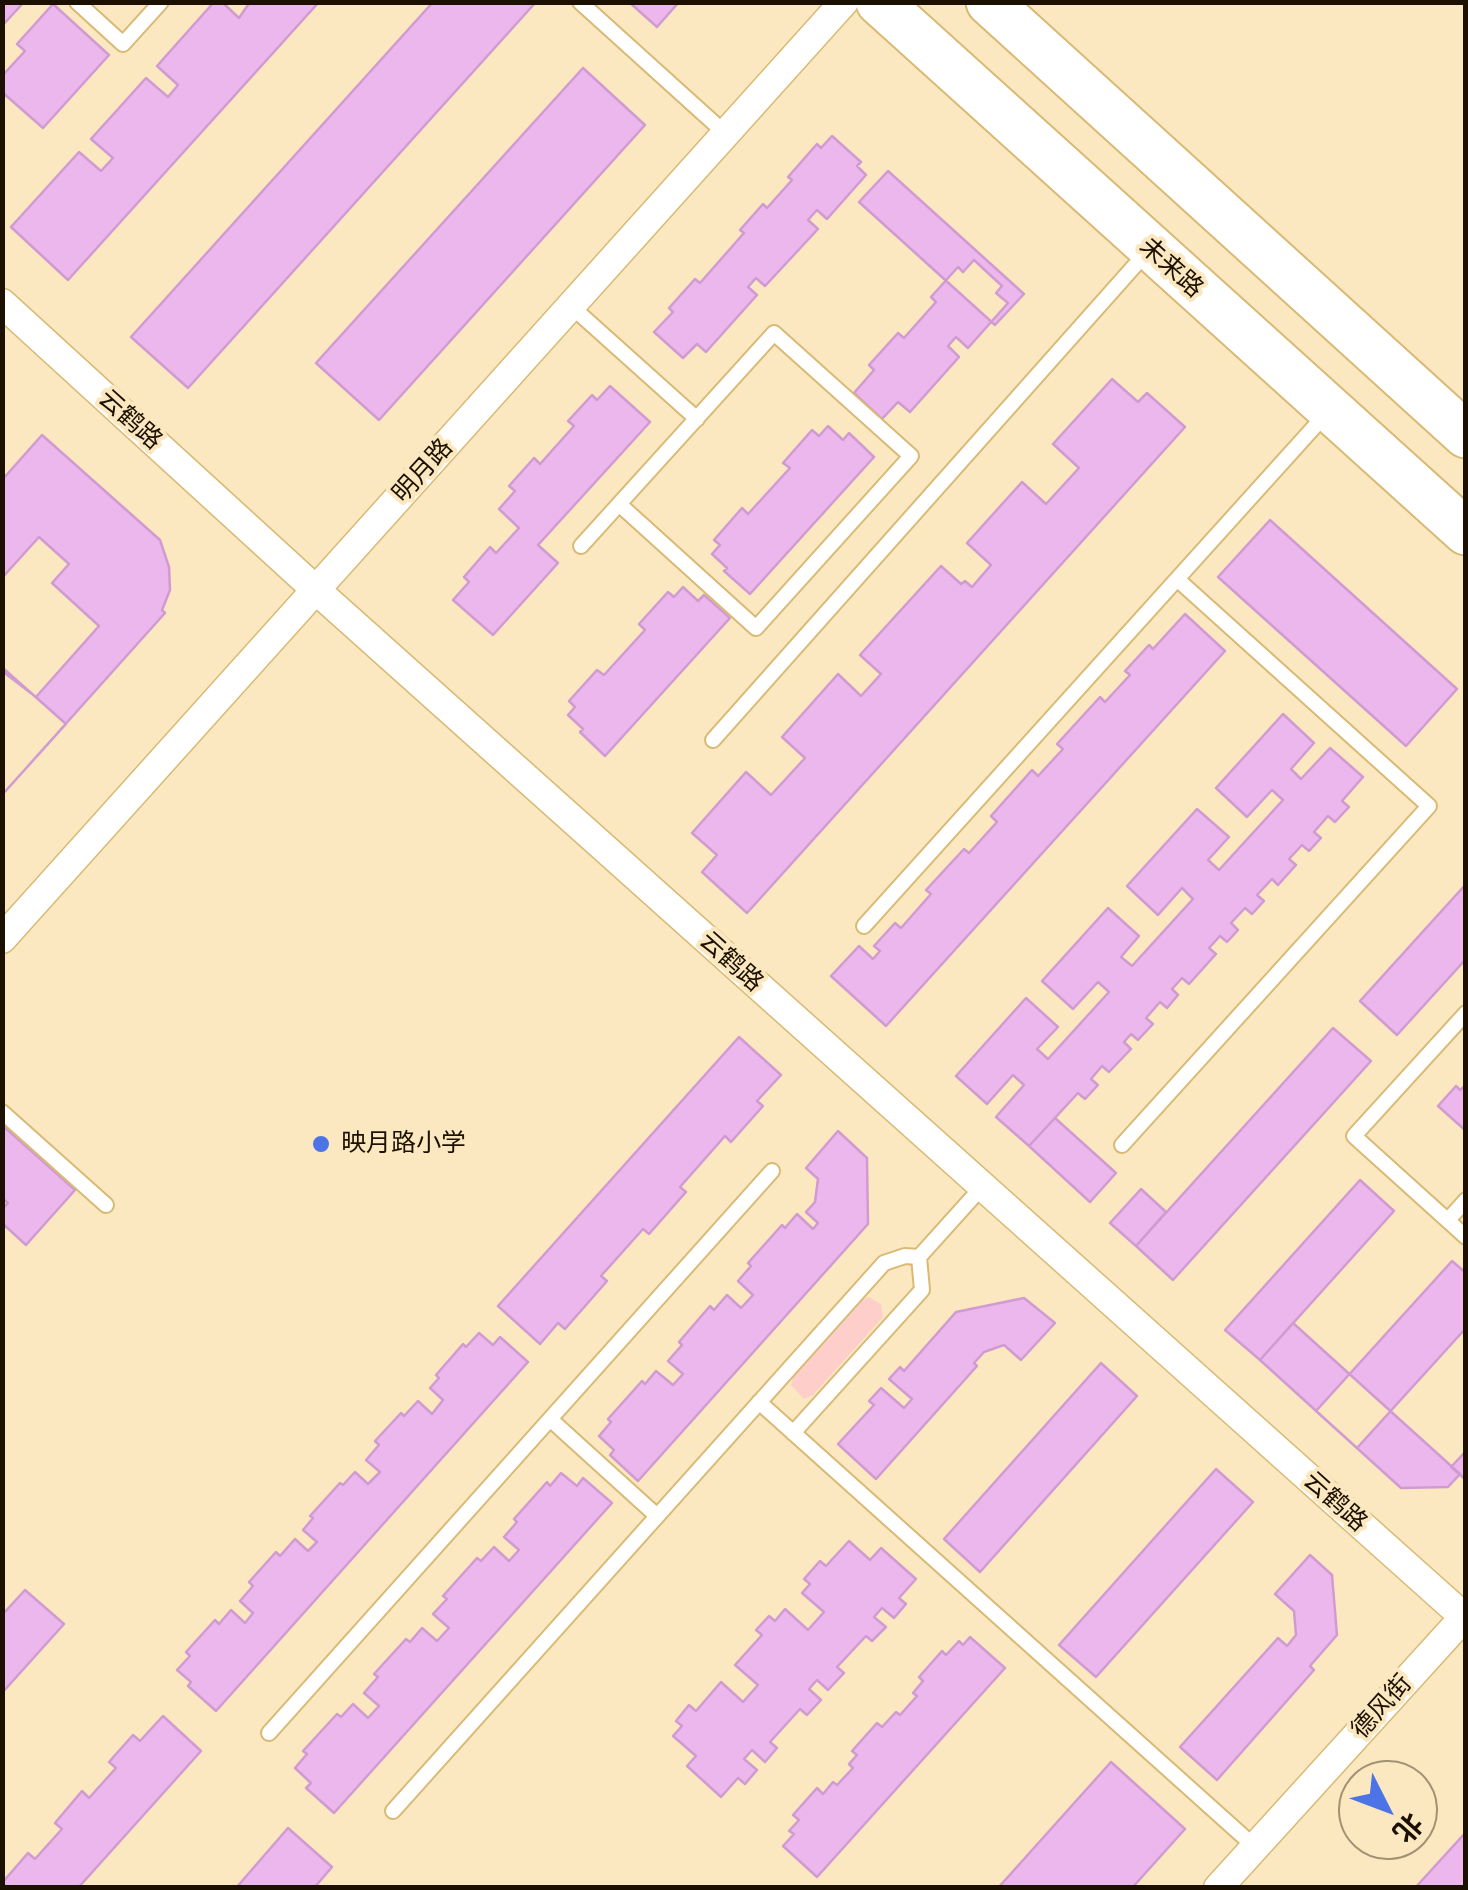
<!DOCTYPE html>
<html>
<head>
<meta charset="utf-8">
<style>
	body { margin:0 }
	#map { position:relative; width:1468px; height:1890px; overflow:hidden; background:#fbe8c0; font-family:"Open Sans","Noto Sans SC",sans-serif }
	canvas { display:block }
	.frame { position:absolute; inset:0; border:5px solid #1c1100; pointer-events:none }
	.north { position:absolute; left:1338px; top:1760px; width:100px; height:100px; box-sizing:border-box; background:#fbe8c0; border:2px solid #a29273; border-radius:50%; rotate:132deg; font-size:28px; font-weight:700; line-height:40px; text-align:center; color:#1c1100 }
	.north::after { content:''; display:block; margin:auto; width:35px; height:45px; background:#4c74e7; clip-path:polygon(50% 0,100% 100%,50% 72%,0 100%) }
</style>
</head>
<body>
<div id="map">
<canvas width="1468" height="1890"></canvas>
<div class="frame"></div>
<div class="north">北</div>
</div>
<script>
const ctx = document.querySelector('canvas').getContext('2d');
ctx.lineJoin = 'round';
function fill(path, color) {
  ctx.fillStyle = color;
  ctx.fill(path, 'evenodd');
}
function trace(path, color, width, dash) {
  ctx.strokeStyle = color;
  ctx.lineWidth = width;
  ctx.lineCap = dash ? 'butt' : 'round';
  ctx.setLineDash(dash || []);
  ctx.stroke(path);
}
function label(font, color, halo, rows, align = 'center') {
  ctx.font = font + ' "Open Sans","Noto Sans SC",sans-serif';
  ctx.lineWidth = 8;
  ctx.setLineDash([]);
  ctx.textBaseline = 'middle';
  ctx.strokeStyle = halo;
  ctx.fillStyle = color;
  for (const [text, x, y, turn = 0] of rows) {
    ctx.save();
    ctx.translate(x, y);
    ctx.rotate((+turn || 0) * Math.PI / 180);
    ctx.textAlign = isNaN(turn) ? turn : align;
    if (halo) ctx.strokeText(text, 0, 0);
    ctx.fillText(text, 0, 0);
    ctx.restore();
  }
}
fill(new Path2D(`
	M869 1297 881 1304 883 1317 813 1395 804 1399 791 1385 793 1377 863 1299Z`), '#fecfca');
const building = new Path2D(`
	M2 2H24L2 26Z
	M214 2H222L239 18 250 2H319L68 280 11 227 79 152 101 171 113 158 91 139 146 78 168 97 178 85 157 66Z
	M433 2H536L188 388 131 337Z
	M629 2H679L657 27Z
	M53 4 109 55 43 128 2 92V76L25 51 17 44Z
	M583 68 645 125 379 420 316 363Z
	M832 136 861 162 857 166 866 175 827 219 817 210 808 220 818 229 765 286 756 278 748 287 757 295 706 352 697 344 683 358 654 332 673 312 669 308 695 279 700 283 744 233 740 230 763 204 767 208 792 180 788 177 817 144 821 148Z
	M888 171 1024 294 995 325 859 202Z
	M974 260 1002 286 996 293 1008 303 968 348 956 337 948 346 959 357 910 412 898 402 882 419 854 393 874 370 869 365 898 333 904 338 936 302 931 297 958 267 963 272Z
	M1112 379 1138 402 1147 393 1185 427 747 913 702 872 717 855 692 833 746 772 771 795 805 758 782 737 838 674 861 696 881 674 860 655 941 566 961 584 965 581 972 587 991 565 967 543 1022 482 1046 504 1079 468 1053 444Z
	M610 386 650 422 538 545 558 563 493 635 453 600 469 582 464 577 490 547 496 553 519 528 499 509 515 491 509 486 534 458 540 464 574 426 568 421 592 395 597 400Z
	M828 426 843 440 849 433 874 457 750 594 724 571 727 568 712 554 720 545 714 540 742 508 748 514 790 468 783 463 812 430 819 436Z
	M42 435 160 540 169 567 170 590 162 610 165 613 2 795V671L36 697 99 626 52 583 69 564 39 537 2 578V480Z
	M1270 520 1457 689 1406 746 1218 577Z
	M683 587 698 601 704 595 730 618 605 756 580 732 583 729 568 715 575 707 569 701 597 670 604 675 645 630 639 624 668 592 674 597Z
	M1185 614 1225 651 886 1026 831 976 859 946 873 959 880 951 874 946 895 923 901 928 931 894 926 890 964 849 969 853 997 822 991 816 1032 770 1038 776 1063 749 1057 744 1100 697 1105 702 1130 675 1125 671 1149 645 1153 649Z
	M4 669 66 724 2 795V671Z
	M1283 714 1314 743 1291 769 1301 779 1330 748 1363 777 1342 801 1349 807 1335 822 1328 816 1314 832 1321 838 1309 851 1302 845 1289 859 1296 865 1278 885 1272 879 1257 895 1264 901 1252 914 1245 908 1231 923 1238 930 1227 942 1220 936 1209 948 1216 954 1189 984 1182 978 1172 989 1178 995 1167 1008 1160 1002 1146 1018 1153 1024 1138 1040 1131 1034 1124 1042 1131 1049 1109 1072 1102 1066 1091 1079 1098 1085 1085 1099 1078 1093 1029 1146 996 1117 1024 1085 1013 1075 987 1104 956 1076 1026 998 1058 1027 1037 1049 1048 1059 1109 992 1098 982 1073 1009 1042 981 1108 908 1139 936 1121 957 1132 966 1193 899 1182 888 1158 915 1127 886 1197 809 1229 837 1208 860 1219 870 1283 800 1272 790 1247 817 1216 788Z
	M1466 884V959L1397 1035 1360 1001Z
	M1333 1028 1371 1061 1173 1280 1136 1246Z
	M739 1037 781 1075 757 1101 763 1106 731 1142 725 1136 680 1187 686 1192 649 1234 643 1229 601 1276 607 1281 565 1329 558 1323 540 1344 498 1306Z
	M1466 1085V1131L1438 1106 1456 1086 1460 1090Z
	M1055 1118 1116 1173 1090 1202 1029 1146Z
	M2 1125 75 1190 26 1245 2 1223V1209L8 1203 2 1198Z
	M838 1131 867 1158 868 1224 638 1481 610 1455 614 1450 599 1436 611 1422 608 1419 642 1381 645 1384 656 1371 673 1385 683 1374 668 1361 682 1345 679 1342 710 1306 714 1310 727 1295 741 1308 753 1295 738 1281 751 1266 748 1263 782 1225 785 1228 797 1214 813 1229 818 1223 806 1212 815 1202 818 1179 806 1168Z
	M1360 1180 1394 1211 1260 1360 1225 1330Z
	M1141 1189 1166 1212 1136 1246 1110 1223Z
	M1452 1261 1466 1273V1328L1357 1448 1316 1411Z
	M1024 1298 1055 1323 1021 1360 1004 1345 984 1352 974 1363 977 1366 876 1479 838 1444 874 1405 869 1401 881 1388 904 1408 912 1399 889 1379 900 1367 904 1371 956 1312Z
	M1293 1323 1460 1474 1448 1487 1401 1488 1260 1360Z
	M479 1333 493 1345 500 1337 528 1362 216 1711 188 1686 191 1682 177 1670 190 1656 186 1652 215 1620 219 1624 231 1610 245 1623 253 1613 240 1601 253 1586 249 1582 276 1552 280 1556 295 1539 308 1551 317 1542 303 1530 313 1518 310 1516 340 1483 343 1485 355 1472 368 1484 380 1472 366 1460 379 1445 375 1441 401 1413 404 1416 418 1401 432 1414 443 1400 430 1388 439 1378 436 1375 463 1344 466 1347Z
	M1101 1363 1137 1396 980 1572 944 1539Z
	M1466 1451V1480L1451 1467Z
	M1216 1469 1253 1502 1096 1677 1059 1645Z
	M561 1473 577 1486 583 1478 612 1503 334 1813 306 1788 311 1783 295 1768 307 1754 303 1751 337 1714 341 1717 353 1704 368 1718 379 1706 364 1693 378 1677 374 1674 406 1639 410 1642 422 1628 437 1641 449 1628 433 1614 447 1599 443 1596 477 1558 481 1561 494 1547 509 1561 519 1550 504 1537 517 1522 514 1519 547 1482 550 1486Z
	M849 1541 870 1560 881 1548 916 1579 899 1598 906 1604 894 1618 882 1608 874 1617 886 1627 872 1641 866 1636 837 1667 844 1673 828 1690 817 1680 809 1689 821 1700 807 1715 800 1709 770 1742 777 1748 765 1762 752 1750 744 1759 757 1770 745 1784 738 1778 721 1797 687 1766 696 1756 673 1736 682 1726 676 1721 689 1705 696 1711 721 1682 743 1702 758 1685 735 1665 762 1635 756 1630 769 1616 775 1621 785 1609 808 1630 824 1612 802 1593 810 1584 804 1579 820 1561 826 1566Z
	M1310 1555 1332 1575 1337 1635 1310 1666 1314 1670 1217 1780 1180 1747 1278 1638 1287 1646 1296 1635 1294 1611 1275 1594Z
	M25 1590 64 1624 2 1693V1615Z
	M970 1637 1005 1668 817 1877 783 1846 794 1834 789 1831 799 1820 793 1815 817 1788 823 1794 833 1782 837 1785 853 1768 849 1764 857 1755 852 1751 877 1723 882 1727 896 1712 900 1715 917 1696 913 1693 923 1681 919 1677 942 1651 946 1655 959 1641 963 1645Z
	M163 1716 201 1751 78 1888H8L2 1883 28 1853 35 1859 62 1829 55 1823 82 1791 89 1798 116 1768 109 1762 133 1735 140 1741Z
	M1111 1762 1185 1829 1132 1888H998Z
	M288 1828 332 1867 314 1888H236Z
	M1466 1832V1888H1415Z`);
fill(building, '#ecb7ec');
trace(building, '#d09bd1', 2.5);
const service = new Path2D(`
	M77 2 123 44 161 2
	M580 2 726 134
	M571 306 697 419
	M581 546C645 475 710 404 774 333L911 456 756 628 619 504
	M713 740 1146 253
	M864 926 1325 415
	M1466 1013 1354 1136 1466 1237
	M2 1112 106 1205
	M1122 1145 1429 806 1177 579
	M1448 1220 1466 1200
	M919 1257 982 1187
	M759 1402 1255 1847
	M550 1419 657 1516
	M269 1733 772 1171
	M393 1811 884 1263 905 1256 919 1257 922 1290 793 1433`);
const minor = new Path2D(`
	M2 303 316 590 1464 1617
	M2 939 844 2
	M1218 1888 1466 1615`);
const primary = new Path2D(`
	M879 2 1466 532
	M989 2 1466 435`);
trace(service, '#d9ba75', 18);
trace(minor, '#d9ba75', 31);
trace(primary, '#d9ba75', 49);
trace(service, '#fff', 14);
trace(minor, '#fff', 28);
trace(primary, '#fff', 45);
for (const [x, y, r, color] of [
	[321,1144,10,"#4c74e7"]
]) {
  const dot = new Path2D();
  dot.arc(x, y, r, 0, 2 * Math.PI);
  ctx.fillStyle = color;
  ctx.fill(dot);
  trace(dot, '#fbe8c0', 4);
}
label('25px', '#1c1100', '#fbe8c0', [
	["未来路",1171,268,42],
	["云鹤路",130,420,42],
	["明月路",423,471,-48],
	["云鹤路",731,962,42],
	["云鹤路",1335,1502,42],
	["德风街",1382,1707,-48]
]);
label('25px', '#1c1100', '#fbe8c0', [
	["映月路小学",341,1144]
], 'left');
</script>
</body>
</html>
